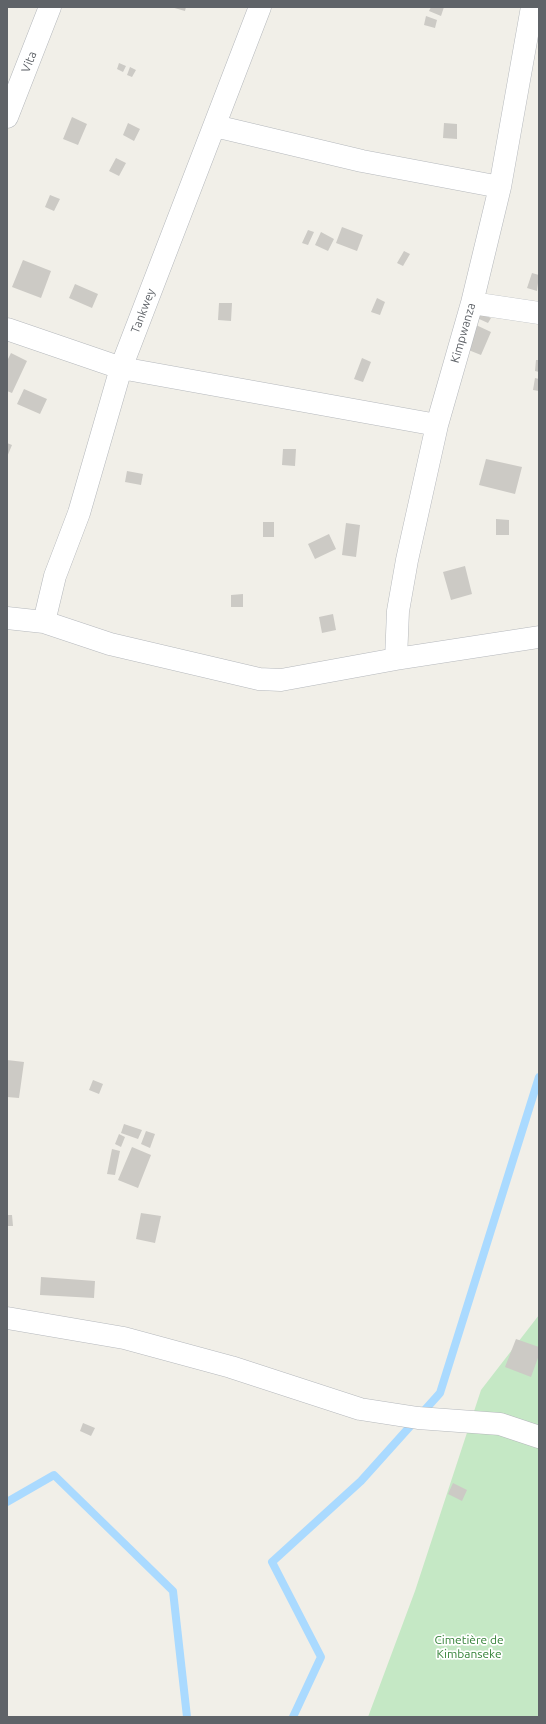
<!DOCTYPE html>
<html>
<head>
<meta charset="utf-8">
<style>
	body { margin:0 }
	#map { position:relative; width:546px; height:1724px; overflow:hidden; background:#f1efe8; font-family:Ubuntu,sans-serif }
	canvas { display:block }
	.frame { position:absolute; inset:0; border:8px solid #5f6368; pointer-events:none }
</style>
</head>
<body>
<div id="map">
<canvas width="546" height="1724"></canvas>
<div class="frame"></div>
</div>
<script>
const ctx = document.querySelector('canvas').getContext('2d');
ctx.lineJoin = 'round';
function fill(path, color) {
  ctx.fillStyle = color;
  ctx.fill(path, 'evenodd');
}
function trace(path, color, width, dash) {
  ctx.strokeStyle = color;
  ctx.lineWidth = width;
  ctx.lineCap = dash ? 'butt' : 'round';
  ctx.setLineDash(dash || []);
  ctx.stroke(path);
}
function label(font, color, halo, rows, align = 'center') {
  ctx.font = font + ' Ubuntu,sans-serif';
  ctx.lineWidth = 3.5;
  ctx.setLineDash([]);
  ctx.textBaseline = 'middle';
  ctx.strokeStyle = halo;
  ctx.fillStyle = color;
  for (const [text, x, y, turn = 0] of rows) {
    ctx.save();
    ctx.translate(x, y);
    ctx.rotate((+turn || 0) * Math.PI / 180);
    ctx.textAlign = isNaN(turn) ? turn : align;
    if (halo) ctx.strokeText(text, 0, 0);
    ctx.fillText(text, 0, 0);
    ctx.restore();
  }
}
fill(new Path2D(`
	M539 1315V1717H368L415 1591 481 1390Z`), '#c5e8c5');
trace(new Path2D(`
	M7 1502 54 1475 173 1591 187 1717
	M293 1717 321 1657 272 1562 361 1481 440 1393 539 1077`), '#aadaff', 8);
fill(new Path2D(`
	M171 7H186L185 11Z
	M431 7H444L441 16 429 11Z
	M426 16 437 20 435 28 424 25Z
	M119 63 126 66 123 72 117 69Z
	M130 67 136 70 132 77 127 75Z
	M72 117 87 124 78 145 63 139Z
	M128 123 140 129 134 141 123 135Z
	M444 123 457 124V139L443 138Z
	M116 158 126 163 119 176 109 171Z
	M50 195 60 199 54 211 45 207Z
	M342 227 363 235 357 251 336 243Z
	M308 230 314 232 308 245 302 243Z
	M321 232 334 239 328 251 315 245Z
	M404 251 410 254 403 266 397 263Z
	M23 260 51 271 41 298 12 287Z
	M532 273 539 275 537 291 527 288Z
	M75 284 98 294 92 308 69 298Z
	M377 298 385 302 380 315 371 312Z
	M219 303H232L231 321 218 320Z
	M480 313 491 318 488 323 477 318Z
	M476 325 491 332 481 355 466 349Z
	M11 353 27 361 12 393 7 391V361Z
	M362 358 371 362 363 382 354 379Z
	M536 360H539V372L535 371Z
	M535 378 539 379V391L533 390Z
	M24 389 47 399 40 414 17 404Z
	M7 443 12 445 7 457Z
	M283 449H296L295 466 282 465Z
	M486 459 522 467 515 494 479 485Z
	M127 471 143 474 141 485 125 482Z
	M496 519 509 520V535H496Z
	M263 522H274V537H263Z
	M346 523 360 525 356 557 342 555Z
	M329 534 336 549 315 559 308 544Z
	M465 566 472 594 451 600 443 572Z
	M243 594V607H231V595Z
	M333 614 336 630 322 633 319 617Z
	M7 1060 24 1062 19 1098 7 1097Z
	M93 1080 103 1084 99 1094 89 1090Z
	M124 1124 142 1130 138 1139 121 1133Z
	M146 1131 155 1134 150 1148 141 1144Z
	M119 1134 125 1137 121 1147 115 1144Z
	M132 1147 151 1155 138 1188 118 1180Z
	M112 1149 120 1151 115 1175 107 1174Z
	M141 1213 161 1216 155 1243 136 1239Z
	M7 1215H12L13 1226H7Z
	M41 1277 95 1281 94 1298 40 1295Z
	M516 1339 539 1347V1355L531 1377 505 1367Z
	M83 1423 95 1428 91 1436 80 1431Z
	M453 1483 467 1490 462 1501 448 1494Z`), '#cccac5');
const minor = new Path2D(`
	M7 117 50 7
	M215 126 362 161 500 187
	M472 303 539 313
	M7 329 121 368 437 425
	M7 618 44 622 110 644 259 679 281 680 396 659 539 637
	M44 622 55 576 79 513 121 368 260 7
	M396 659 398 611 407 560 437 425 472 303 500 187 532 7
	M7 1318 124 1338 231 1367 360 1409 418 1418 500 1424 539 1437`);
trace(minor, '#b5b8bc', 23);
trace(minor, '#fff', 22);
label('12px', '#5f6368', '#fff', [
	["Vita",29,62,-69],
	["Tankwey",143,311,-69],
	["Kimpwanza",463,333,-74]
]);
label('12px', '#348238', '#fff', [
	["Cimetière de",469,1640],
	["Kimbanseke",469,1654]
]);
</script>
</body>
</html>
